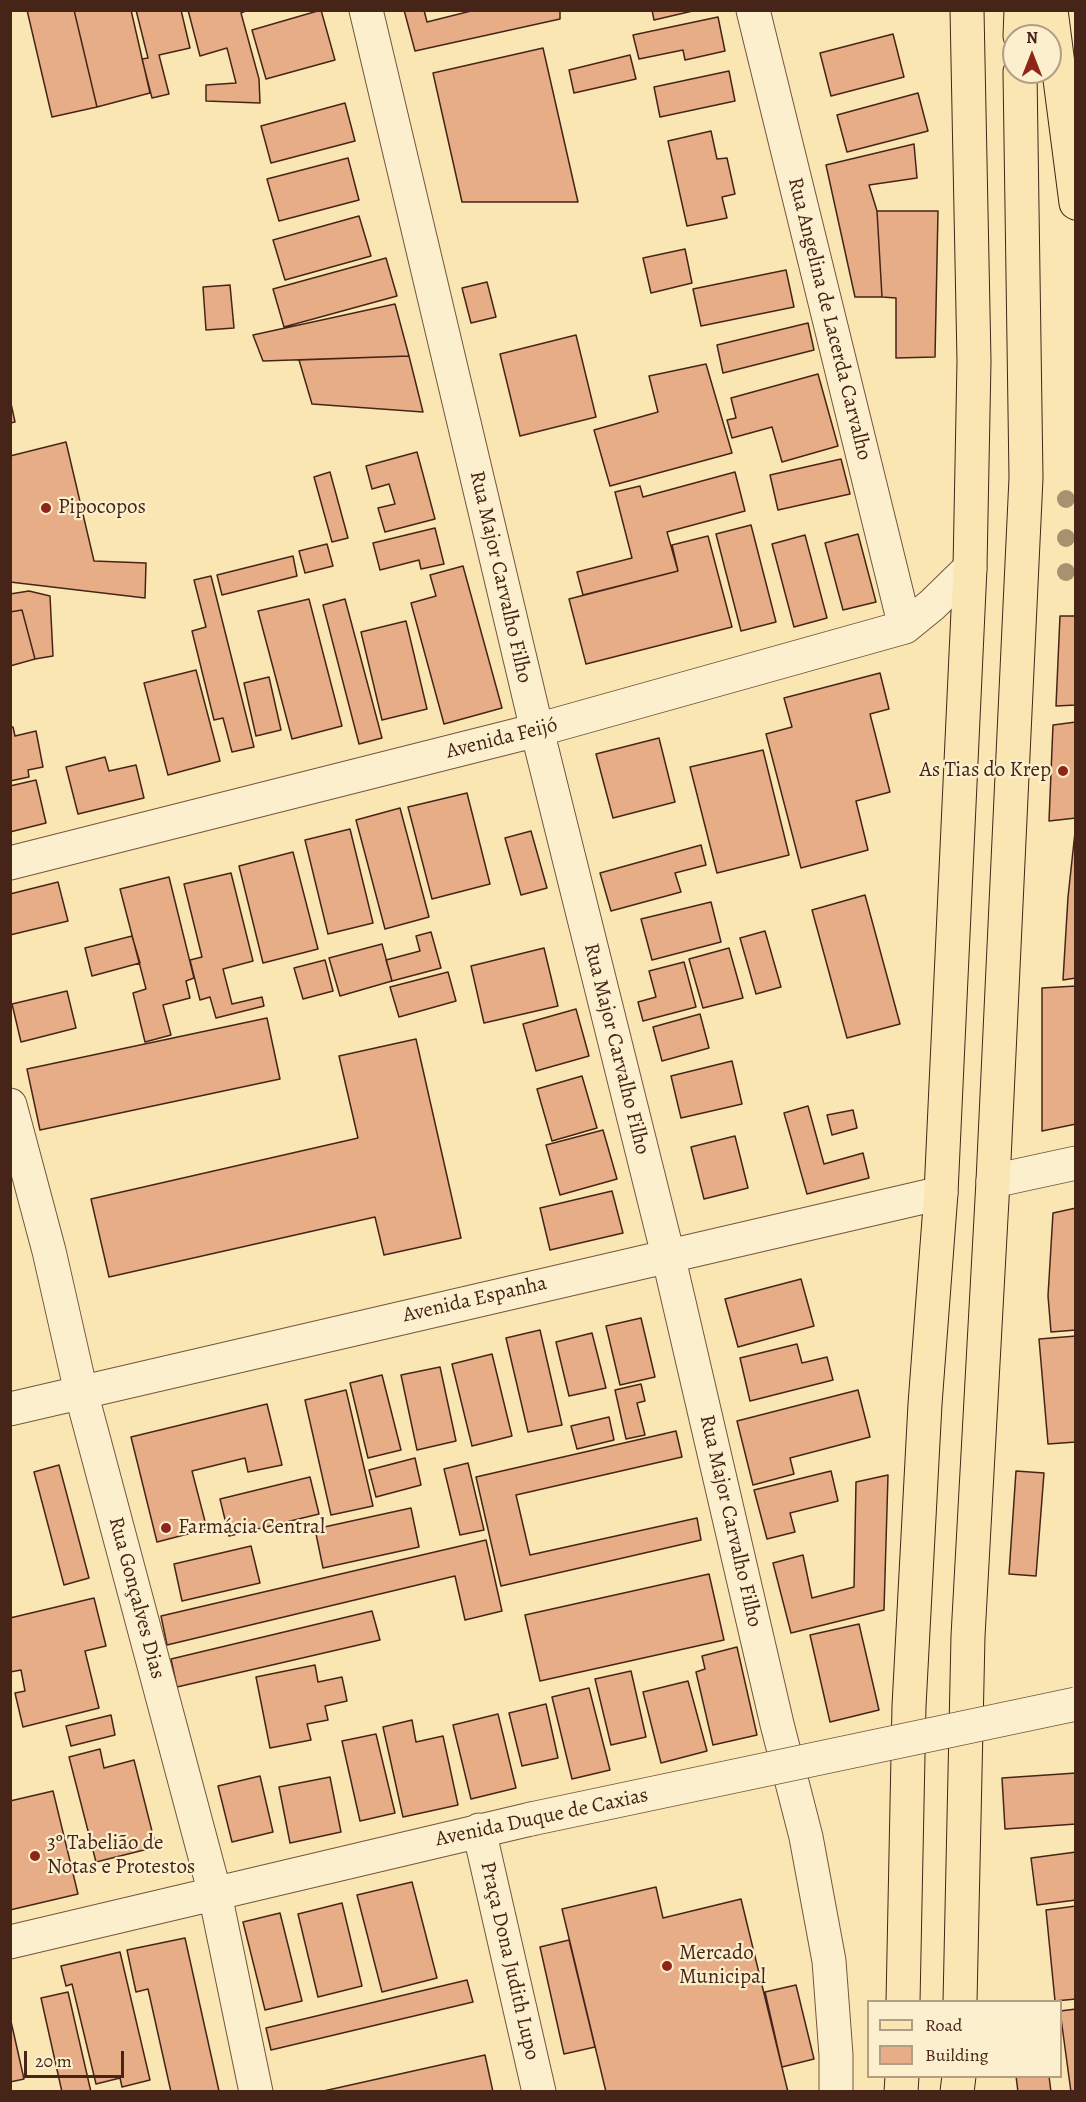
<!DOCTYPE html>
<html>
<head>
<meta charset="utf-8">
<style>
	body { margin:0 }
	#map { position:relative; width:1086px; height:2102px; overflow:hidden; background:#fae6b2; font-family:Alegreya,serif }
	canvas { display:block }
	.frame { position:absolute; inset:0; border:12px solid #462518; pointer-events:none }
	.legend { position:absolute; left:867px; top:2000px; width:195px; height:78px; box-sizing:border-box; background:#fcefcd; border:2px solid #b39e85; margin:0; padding:8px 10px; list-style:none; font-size:18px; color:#462518 }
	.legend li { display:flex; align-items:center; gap:12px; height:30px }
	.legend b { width:30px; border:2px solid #b39e85 }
	.north { position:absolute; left:1002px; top:24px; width:60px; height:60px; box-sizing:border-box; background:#fcefcd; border:2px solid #b39e85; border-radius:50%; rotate:0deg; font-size:16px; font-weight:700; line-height:24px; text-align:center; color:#462518 }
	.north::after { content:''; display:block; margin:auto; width:21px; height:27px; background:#8f2418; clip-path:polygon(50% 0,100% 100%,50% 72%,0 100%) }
	.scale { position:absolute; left:24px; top:2051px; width:100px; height:27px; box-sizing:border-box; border:3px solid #462518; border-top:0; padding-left:8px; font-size:18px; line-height:21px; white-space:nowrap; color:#462518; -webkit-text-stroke:4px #fcefcd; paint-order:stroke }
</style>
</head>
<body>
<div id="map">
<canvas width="1086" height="2102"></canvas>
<div class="frame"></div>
<ul class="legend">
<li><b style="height:8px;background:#fae6b2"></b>Road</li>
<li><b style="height:16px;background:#e7ad87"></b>Building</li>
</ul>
<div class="north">N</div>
<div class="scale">20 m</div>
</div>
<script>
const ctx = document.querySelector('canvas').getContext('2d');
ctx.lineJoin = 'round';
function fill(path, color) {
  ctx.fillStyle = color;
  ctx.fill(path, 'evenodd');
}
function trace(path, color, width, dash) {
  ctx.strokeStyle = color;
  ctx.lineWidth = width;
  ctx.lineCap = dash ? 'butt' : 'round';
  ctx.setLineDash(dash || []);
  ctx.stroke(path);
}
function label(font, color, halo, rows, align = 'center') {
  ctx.font = font + ' Alegreya,serif';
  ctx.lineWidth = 4.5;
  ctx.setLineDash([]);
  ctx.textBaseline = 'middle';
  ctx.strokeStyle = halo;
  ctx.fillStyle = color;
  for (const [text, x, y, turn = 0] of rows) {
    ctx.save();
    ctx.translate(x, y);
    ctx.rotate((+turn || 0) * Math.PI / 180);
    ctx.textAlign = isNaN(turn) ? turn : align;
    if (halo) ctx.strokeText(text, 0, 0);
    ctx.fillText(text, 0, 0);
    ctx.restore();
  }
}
const building = new Path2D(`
	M27 10H74L97 107 52 117Z
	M74 10H131L150 93 97 107Z
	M136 10H181L190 48 159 55 169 94 152 98 142 59 148 58Z
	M188 10H248L241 13 259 79 260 103 206 101V85L236 83 227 48 200 56Z
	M321 10 335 60 266 79 252 30Z
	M404 10H424L427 22 475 10H560V19L415 51Z
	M652 10H697L654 20Z
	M718 17 725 51 685 60 683 50 639 59 633 35Z
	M893 34 904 77 831 96 820 53Z
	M543 48 578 202H462L433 73Z
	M630 55 636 79 574 93 569 70Z
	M729 71 735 101 660 117 654 87Z
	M918 93 928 131 847 152 837 115Z
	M345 103 355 141 271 163 261 126Z
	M711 131 717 159 727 158 735 194 722 197 727 218 687 226 668 141Z
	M914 144 917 178 869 185 877 211 882 297H855L826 165Z
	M348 158 359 200 279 221 267 179Z
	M877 211H938L935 357 896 358V298L882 297Z
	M359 216 371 256 285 280 273 240Z
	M685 249 692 283 651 293 643 258Z
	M386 258 397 296 284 327 273 289Z
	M786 270 794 307 701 326 693 289Z
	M487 282 496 317 471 323 462 288Z
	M230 285 234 328 206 330 203 287Z
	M395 304 409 356 263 361 253 335Z
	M808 323 814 350 723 373 717 345Z
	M576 335 596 417 520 436 500 354Z
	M409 356 423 412 312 404 299 360Z
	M706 364 732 453 610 486 594 430 658 412 649 376Z
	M818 374 838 446 782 462 772 427 732 438 727 420 736 418 731 398Z
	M10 399 15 422 10 423Z
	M66 442 94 561 146 563 145 598 10 582V456Z
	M417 452 435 519 385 532 378 508 395 504 389 484 372 489 366 466Z
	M841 459 850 494 778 510 770 475Z
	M330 472 348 538 332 542 314 477Z
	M735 472 745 511 667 532 678 571 583 595 577 572 632 558 615 492 640 486 643 497Z
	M751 525 776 622 741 631 716 534Z
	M435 528 444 564 421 569 419 560 380 570 373 543Z
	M858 534 876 602 843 610 825 543Z
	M805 535 827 618 794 627 772 544Z
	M708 536 732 627 586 664 569 599 678 571 672 545Z
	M327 544 333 566 305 573 299 551Z
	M293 556 297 576 222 595 217 575Z
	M463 566 502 708 444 724 411 603 436 596 430 575Z
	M211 576 254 747 232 752 223 718 214 720 192 631 206 627 194 580Z
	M29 591 50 596 53 656 35 659 22 610 10 612V594Z
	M309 599 342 726 292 739 258 611Z
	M345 599 382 738 359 744 323 605Z
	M22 610 35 659 10 666V612Z
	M1060 616H1076V705L1056 706Z
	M406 621 427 709 382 720 361 632Z
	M196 670 220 761 168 775 144 683Z
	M880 673 889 709 870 714 890 792 856 801 868 850 801 868 766 734 792 727 784 698Z
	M269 677 281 730 256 736 244 683Z
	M1076 722V818L1049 821 1053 725Z
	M10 727H13L15 736 36 731 43 767 28 770 29 777 10 781Z
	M659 738 675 802 613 818 596 754Z
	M763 750 789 855 717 873 690 767Z
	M105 757 109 771 136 765 144 798 78 814 66 767Z
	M36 780 46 823 10 832V786Z
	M467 793 490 884 432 899 408 807Z
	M400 808 429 917 385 929 356 820Z
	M1076 823V978L1063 980 1068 897Z
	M350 829 373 923 328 934 305 840Z
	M531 831 547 888 521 895 505 838Z
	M701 845 706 865 675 873 681 892 611 911 600 873Z
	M293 852 318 949 263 963 239 866Z
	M231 873 253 961 223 969 232 1004 262 997 264 1006 216 1018 210 997 200 1000 190 960 202 957 184 884Z
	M169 877 194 978 186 981 190 998 163 1005 171 1035 145 1042 133 993 146 989 120 889Z
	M58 882 68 921 10 935V894Z
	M865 895 900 1024 847 1038 812 910Z
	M711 902 721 942 652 960 641 919Z
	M765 931 781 987 756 994 740 938Z
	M431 932 441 968 392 981 386 960 420 951 416 936Z
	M132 936 140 963 92 976 85 948Z
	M382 944 392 981 340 996 329 958Z
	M544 948 558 1006 484 1023 471 966Z
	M729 948 743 998 703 1008 689 959Z
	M325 960 333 991 303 999 294 968Z
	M684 962 696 1007 643 1021 638 1002 656 997 649 971Z
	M448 972 456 1001 399 1017 390 987Z
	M1076 986V1124L1042 1131V988Z
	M67 991 76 1028 21 1042 12 1004Z
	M576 1009 589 1056 536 1071 523 1024Z
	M700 1014 709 1048 662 1061 653 1027Z
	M267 1018 280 1079 40 1130 27 1069Z
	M416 1039 461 1238 384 1255 375 1217 109 1277 91 1199 358 1138 339 1056Z
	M732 1061 742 1104 681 1118 671 1076Z
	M582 1076 597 1128 552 1141 537 1089Z
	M808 1106 824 1164 863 1153 869 1178 807 1194 784 1113Z
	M853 1110 857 1128 832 1135 827 1115Z
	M603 1130 617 1179 560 1195 546 1145Z
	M735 1136 748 1188 704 1199 691 1147Z
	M612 1191 623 1233 550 1250 540 1208Z
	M1076 1208V1330L1051 1332 1048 1296 1053 1213Z
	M801 1279 814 1326 738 1347 725 1299Z
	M641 1318 655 1377 620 1385 606 1326Z
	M540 1330 562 1425 528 1432 506 1338Z
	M592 1333 606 1388 569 1396 556 1342Z
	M1076 1336V1442L1048 1444 1039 1339Z
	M797 1344 802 1363 827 1357 833 1380 750 1401 740 1358Z
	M492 1354 512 1436 472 1446 452 1364Z
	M440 1367 456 1441 417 1450 401 1375Z
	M382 1375 401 1450 368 1458 350 1383Z
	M641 1384 645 1401 637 1403 645 1435 626 1439 615 1390Z
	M346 1390 373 1506 331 1515 305 1400Z
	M858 1390 870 1437 790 1458 794 1474 753 1485 737 1421Z
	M267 1404 282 1465 248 1472 245 1458 192 1471 207 1529 157 1542 131 1437Z
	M609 1417 614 1440 577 1449 571 1426Z
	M676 1431 682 1457 516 1495 530 1555 697 1518 701 1540 501 1586 476 1477Z
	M415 1458 421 1485 376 1497 369 1470Z
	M468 1463 484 1530 460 1535 444 1469Z
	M59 1465 89 1578 64 1585 34 1472Z
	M831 1471 838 1501 790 1513 795 1532 767 1539 754 1490Z
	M1016 1471 1044 1473 1036 1576 1009 1574Z
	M888 1475 884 1610 791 1633 773 1563 803 1555 812 1598 854 1587 856 1482Z
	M310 1477 319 1514 229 1536 220 1499Z
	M411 1508 419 1547 323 1568 315 1529Z
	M486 1540 502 1611 465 1620 455 1576 167 1645 161 1616Z
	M251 1546 260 1583 182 1601 174 1564Z
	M709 1574 724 1640 540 1681 525 1615Z
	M94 1598 106 1646 85 1651 99 1708 23 1727 15 1693 25 1691 21 1670 10 1672V1618Z
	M372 1611 380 1640 177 1687 171 1659Z
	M859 1624 879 1710 830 1722 810 1635Z
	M737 1647 757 1735 713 1745 696 1672 705 1669 702 1656Z
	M315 1665 318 1682 342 1677 347 1701 325 1706 328 1720 307 1724 311 1740 270 1748 256 1677Z
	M631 1671 646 1737 611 1745 595 1679Z
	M688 1681 707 1751 661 1763 643 1692Z
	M589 1688 610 1770 572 1779 552 1697Z
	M546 1704 558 1758 522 1766 509 1713Z
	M498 1714 516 1788 471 1799 453 1725Z
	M111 1715 115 1735 71 1746 66 1726Z
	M412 1720 416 1742 443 1736 458 1805 403 1817 383 1727Z
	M376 1734 395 1813 360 1821 342 1741Z
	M100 1749 104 1768 134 1760 156 1847 96 1862 69 1757Z
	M1076 1773V1824L1005 1829 1002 1778Z
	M260 1776 273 1832 232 1842 218 1786Z
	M330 1777 341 1832 290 1843 279 1787Z
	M53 1791 78 1894 10 1910V1801Z
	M1076 1852V1900L1037 1905 1031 1858Z
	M412 1882 437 1978 382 1992 357 1895Z
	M656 1887 663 1918 741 1899 788 2092H606L562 1909Z
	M342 1903 362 1986 318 1997 298 1914Z
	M1076 1906V1999L1055 2001 1046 1910Z
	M280 1913 302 2001 265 2010 243 1922Z
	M185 1938 219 2091 171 2092 148 1989 136 1992 127 1950Z
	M569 1940 595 2047 564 2054 540 1947Z
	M120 1952 150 2080 122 2087 120 2078 96 2084 72 1984 66 1986 61 1966Z
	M467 1980 473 2002 271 2050 266 2028Z
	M796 1985 814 2059 782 2067 765 1992Z
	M68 1992 91 2092H62L41 1998Z
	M1076 2009V2092H1071L1060 2011Z
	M10 2017 24 2079 10 2082Z
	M485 2055 493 2092H319Z
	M1016 2076H1049L1051 2092H1018Z`);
fill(building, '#e7ad87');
trace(building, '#462518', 1.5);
const minor = new Path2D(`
	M366 10 537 730 668 1255 777 1724 806 1837 829 1961 836 2055V2092
	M753 10 905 627
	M10 863 537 730 905 627 932 605 970 568
	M10 1105 49 1251 81 1392 215 1894 256 2092
	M993 1181 1076 1163
	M10 1409 941 1193
	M479 1830 539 2092
	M10 1942 531 1819`);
const major = new Path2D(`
	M1051 10 1076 203
	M1020 36 1021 10
	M903 2002 909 1706 925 1404 941 1193 970 568 974 361 967 10
	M960 2002 968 1636 993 1181 1026 478 1020 72
	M901 2092 902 2076
	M957 2092 959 2076`);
trace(minor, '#73553e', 35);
trace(major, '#462518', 35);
trace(minor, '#fcefcd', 33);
trace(major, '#fae6b2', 33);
const minorBridge = new Path2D(`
	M531 1819 1076 1704`);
trace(minorBridge, '#73553e', 35, []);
trace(minorBridge, '#fcefcd', 33);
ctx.fillStyle = '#a6926e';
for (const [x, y] of [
	[1066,499],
	[1066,538],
	[1066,572]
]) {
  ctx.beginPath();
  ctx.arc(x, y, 9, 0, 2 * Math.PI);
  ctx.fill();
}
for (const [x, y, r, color] of [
	[46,508,6,"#8f2418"],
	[1063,771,6,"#8f2418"],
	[166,1528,6,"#8f2418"],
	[35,1856,6,"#8f2418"],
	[667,1966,6,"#8f2418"]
]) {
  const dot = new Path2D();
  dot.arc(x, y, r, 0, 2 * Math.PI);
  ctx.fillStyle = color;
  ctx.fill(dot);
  trace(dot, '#fcefcd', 2);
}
label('21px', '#462518', '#fcefcd', [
	["Rua Angelina de Lacerda Carvalho",829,319,76],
	["Rua Major Carvalho Filho",500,577,77],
	["Avenida Feijó",502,739,-14],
	["Rua Major Carvalho Filho",616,1049,76],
	["Avenida Espanha",475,1300,-13],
	["Rua Major Carvalho Filho",730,1521,77],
	["Rua Gonçalves Dias",136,1598,75],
	["Avenida Duque de Caxias",542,1818,-12],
	["Praça Dona Judith Lupo",509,1961,77]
]);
label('21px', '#462518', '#fcefcd', [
	["Pipocopos",58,508],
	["As Tias do Krep",1051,771,"right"],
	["Farmácia Central",178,1528],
	["3º Tabelião de",47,1844],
	["Notas e Protestos",47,1868],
	["Mercado",679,1954],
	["Municipal",679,1978]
], 'left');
</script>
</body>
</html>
